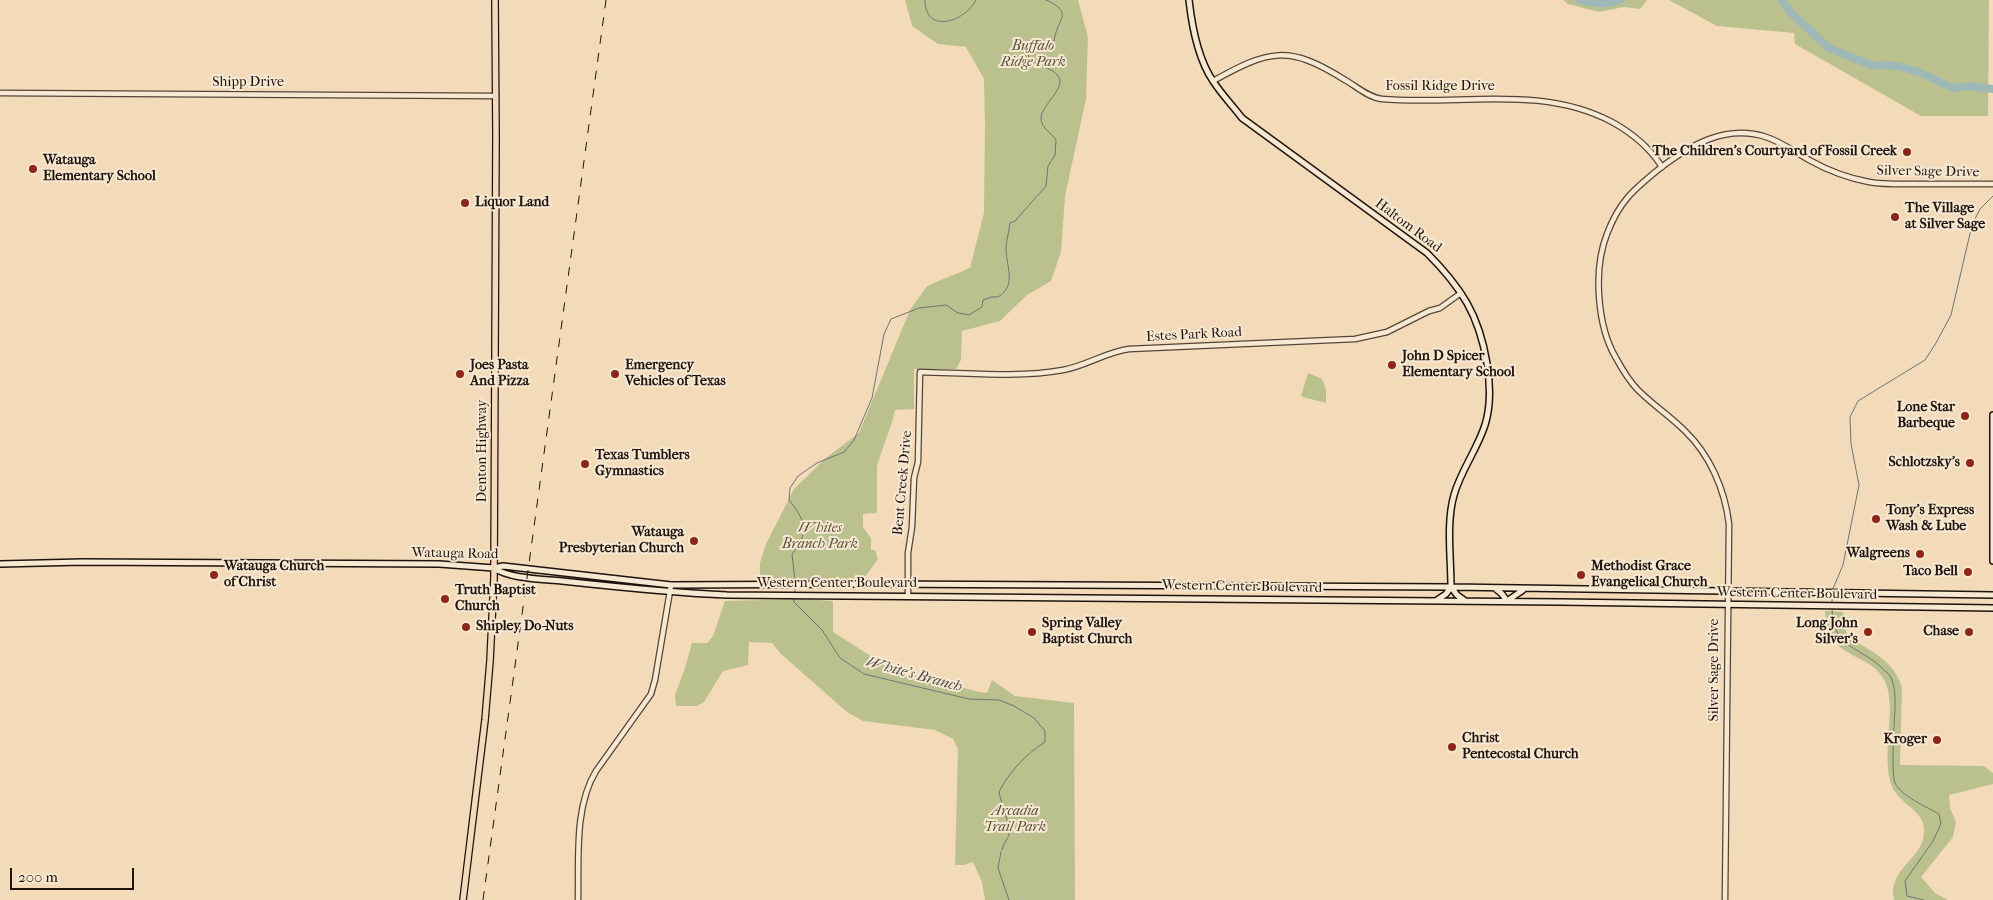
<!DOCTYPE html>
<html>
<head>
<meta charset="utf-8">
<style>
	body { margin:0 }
	#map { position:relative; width:1993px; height:900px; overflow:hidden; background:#f3dbb9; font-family:"IM FELL French Canon",serif }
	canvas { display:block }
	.scale { position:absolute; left:10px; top:868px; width:124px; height:22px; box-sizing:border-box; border:2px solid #1f130d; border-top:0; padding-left:6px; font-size:15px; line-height:18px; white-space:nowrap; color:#1f130d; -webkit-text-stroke:4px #f7e8d2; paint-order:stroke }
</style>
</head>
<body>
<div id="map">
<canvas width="1993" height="900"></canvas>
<div class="scale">200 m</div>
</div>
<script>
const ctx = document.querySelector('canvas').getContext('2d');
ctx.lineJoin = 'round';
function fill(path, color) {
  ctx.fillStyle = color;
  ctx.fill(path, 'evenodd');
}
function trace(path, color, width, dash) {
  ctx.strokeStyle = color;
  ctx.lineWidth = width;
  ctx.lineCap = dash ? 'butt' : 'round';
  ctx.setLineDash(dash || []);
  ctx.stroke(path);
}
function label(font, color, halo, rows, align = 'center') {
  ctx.font = font + ' "IM FELL French Canon",serif';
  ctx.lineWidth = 4;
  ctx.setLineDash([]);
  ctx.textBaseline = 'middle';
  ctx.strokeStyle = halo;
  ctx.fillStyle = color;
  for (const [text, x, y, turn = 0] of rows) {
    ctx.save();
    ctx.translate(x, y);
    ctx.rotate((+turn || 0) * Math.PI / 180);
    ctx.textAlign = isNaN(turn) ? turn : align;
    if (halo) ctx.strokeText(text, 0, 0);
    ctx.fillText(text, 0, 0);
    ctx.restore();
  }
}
fill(new Path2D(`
	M905 0H1078L1088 37 1086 99 1065 196 1061 252 1051 281 1027 295 1000 321 962 331 961 360 956 369H914V409L895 410 892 422 877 465V513L863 514V527L871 538V550H875L878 559 864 578 835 580 760 581V563L766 544 794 489 827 457 859 433 910 310 927 286 970 268 984 213 985 123 984 79 966 47 938 44 912 26Z
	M1563 0H1647L1640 9 1624 7 1599 12 1568 4Z
	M1669 0H1989L1988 116H1921L1795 44 1794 33 1717 26Z
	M1308 373 1322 379 1326 389V403L1303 397 1301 396Z
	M803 599 833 601V632L891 669 979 692 987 693 992 680 1015 696 1074 703 1075 900H985L982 882 973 862 964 865H955L958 749 953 739 935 730 863 721 847 712 781 654 772 643 749 642 748 665 723 671 704 702 697 706H676L675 695 685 668 692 643H707L713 636 725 601Z
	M1825 611 1843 612 1847 636C1871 652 1892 658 1902 687L1900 765 1984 766 1993 773V784L1949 795 1950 808 1956 822 1953 837 1921 877 1935 893 1948 900H1894C1887 869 1923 859 1924 833 1926 809 1898 805 1891 784 1882 755 1894 719 1888 690 1878 648 1828 667 1825 611Z`), '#bbc08f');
trace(new Path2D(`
	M925 0C925 35 965 22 976 0
	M795 581 792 554C810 534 805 519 789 500L790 488 798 476 817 463 844 452 854 440 872 398 884 334 891 319 919 308 946 305 958 313 969 315 982 307 983 300 991 297H998C1018 285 1005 264 1006 246 1007 239 1009 231 1010 223L1015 221 1046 186 1048 166 1055 155 1056 140C1052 133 1042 129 1041 119 1040 103 1076 84 1051 70 1044 66 1036 63 1029 60L1028 53 1036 47 1054 41C1057 18 1075 13 1046 0
	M1832 591 1843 565 1859 485 1851 444 1850 417 1858 401 1925 360 1936 343 1951 315 1972 225 1980 209 1993 196
	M795 594V585
	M1832 595V603
	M794 598V602L822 630 840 658 864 674 969 699 999 700 1014 706 1034 718 1045 731V742C1026 754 1009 772 999 792 1001 804 1011 824 1009 835 1007 840 1003 844 1002 850
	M1832 607C1832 649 1858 645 1882 668 1884 671 1889 673 1890 676 1896 686 1895 700 1895 710 1894 724 1891 774 1895 783 1901 796 1927 807 1939 814L1941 824 1933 841 1905 881 1907 896 1924 900
	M1001 852 998 868 1009 900`), '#6b7774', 1);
trace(new Path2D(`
	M1580 0C1593 3 1606 5 1620 0
	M1782 0 1791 13 1829 48 1871 65 1897 66 1919 72 1952 88 1969 86 1993 89`), '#9eb9b8', 8);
const tertiary = new Path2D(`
	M1213 81C1269 50 1288 44 1345 80 1356 86 1369 98 1382 99 1459 106 1541 84 1612 122 1632 133 1650 148 1662 167
	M0 93 496 96
	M908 596V553L912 527 914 478 918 462 920 372C964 373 1021 378 1063 370 1086 366 1106 352 1129 349L1355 339 1387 332 1429 311 1440 308 1461 293
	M578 900C579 859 574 807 596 771L651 694 655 680 671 585
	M1725 900 1729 524C1725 490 1710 455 1685 431 1670 416 1653 405 1638 390 1629 381 1622 369 1616 358 1597 326 1593 269 1607 234 1619 202 1633 190 1659 169 1690 145 1726 124 1766 137 1782 142 1796 153 1811 161 1829 171 1848 178 1869 182 1886 185 1905 184 1923 184 1946 184 1970 184 1993 184`);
const secondary = new Path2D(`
	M1189 0C1192 27 1198 59 1213 81 1222 95 1233 106 1242 118L1427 253C1442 268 1456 284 1467 303 1485 335 1496 390 1485 425 1477 450 1461 470 1454 495 1446 523 1451 558 1451 587
	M1993 415V561
	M0 564 82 562 439 564 494 568 503 566 671 585 874 584 1451 587 1993 595
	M494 568C510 579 542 579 562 581 617 587 672 593 727 595L1560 602 1993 608
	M1451 587 1457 595 1464 600
	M1496 589 1502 594 1507 601
	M1437 600 1446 594 1451 587
	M1507 601 1523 590`);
const primary = new Path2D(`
	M463 900 485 720 490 661 494 578 496 135 495 0`);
trace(tertiary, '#544538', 7);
trace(secondary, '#1f130d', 8);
trace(primary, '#1f130d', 8);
trace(tertiary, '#f7e8d2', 4.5);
trace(secondary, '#f7e8d2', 5);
trace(primary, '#f3dbb9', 5.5);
trace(new Path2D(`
	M483 900 606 0`), '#1f130d', 1, [9, 9]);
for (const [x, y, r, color] of [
	[1907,152,5,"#8f2418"],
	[33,169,5,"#8f2418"],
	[465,203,5,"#8f2418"],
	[1895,217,5,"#8f2418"],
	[1392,365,5,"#8f2418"],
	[460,374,5,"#8f2418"],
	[615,374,5,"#8f2418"],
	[1965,416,5,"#8f2418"],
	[1970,463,5,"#8f2418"],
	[585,464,5,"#8f2418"],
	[1876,519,5,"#8f2418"],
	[694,541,5,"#8f2418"],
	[1920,554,5,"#8f2418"],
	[1968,572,5,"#8f2418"],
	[214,575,5,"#8f2418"],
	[1581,575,5,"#8f2418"],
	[445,599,5,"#8f2418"],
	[466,627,5,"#8f2418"],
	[1032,632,5,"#8f2418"],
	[1868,632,5,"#8f2418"],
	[1969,632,5,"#8f2418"],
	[1937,740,5,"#8f2418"],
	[1452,747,5,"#8f2418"]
]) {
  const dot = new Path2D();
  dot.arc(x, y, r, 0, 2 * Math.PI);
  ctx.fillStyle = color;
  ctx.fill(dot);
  trace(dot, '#f7e8d2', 2);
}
label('italic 14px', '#56503a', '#f7e8d2', [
	["Buffalo",1033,47],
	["Ridge Park",1033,63],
	["Whites",820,529],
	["Branch Park",820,545],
	["Arcadia",1015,812],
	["Trail Park",1015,828]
]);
label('14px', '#1f130d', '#f7e8d2', [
	["Shipp Drive",248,83],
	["Fossil Ridge Drive",1440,87],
	["Silver Sage Drive",1928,172,1],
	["Haltom Road",1408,226,37],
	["Estes Park Road",1194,335,-3],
	["Denton Highway",483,451,-90],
	["Bent Creek Drive",903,483,-85],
	["Watauga Road",455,554,1],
	["Western Center Boulevard",837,584],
	["Western Center Boulevard",1242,587,1],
	["Western Center Boulevard",1797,594,1],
	["Silver Sage Drive",1715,670,-90]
]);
label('bold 14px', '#1f130d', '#f7e8d2', [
	["The Children's Courtyard of Fossil Creek",1897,152,"right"],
	["Watauga",43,161],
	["Elementary School",43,177],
	["Liquor Land",475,203],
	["The Village",1905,209],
	["at Silver Sage",1905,225],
	["John D Spicer",1402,357],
	["Elementary School",1402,373],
	["Joes Pasta",470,366],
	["And Pizza",470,382],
	["Emergency",625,366],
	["Vehicles of Texas",625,382],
	["Lone Star",1955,408,"right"],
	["Barbeque",1955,424,"right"],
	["Texas Tumblers",595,456],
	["Gymnastics",595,472],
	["Schlotzsky's",1960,463,"right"],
	["Tony's Express",1886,511],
	["Wash & Lube",1886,527],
	["Watauga",684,533,"right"],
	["Presbyterian Church",684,549,"right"],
	["Walgreens",1910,554,"right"],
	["Watauga Church",224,567],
	["of Christ",224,583],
	["Methodist Grace",1591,567],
	["Evangelical Church",1591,583],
	["Taco Bell",1958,572,"right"],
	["Truth Baptist",455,591],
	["Church",455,607],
	["Spring Valley",1042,624],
	["Baptist Church",1042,640],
	["Long John",1858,624,"right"],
	["Silver's",1858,640,"right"],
	["Shipley Do-Nuts",476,627],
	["Chase",1959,632,"right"],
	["Christ",1462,739],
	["Pentecostal Church",1462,755],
	["Kroger",1927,740,"right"]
], 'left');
label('italic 15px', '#4b4d49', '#f7e8d2', [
	["White's Branch",914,675,15]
]);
</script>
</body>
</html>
